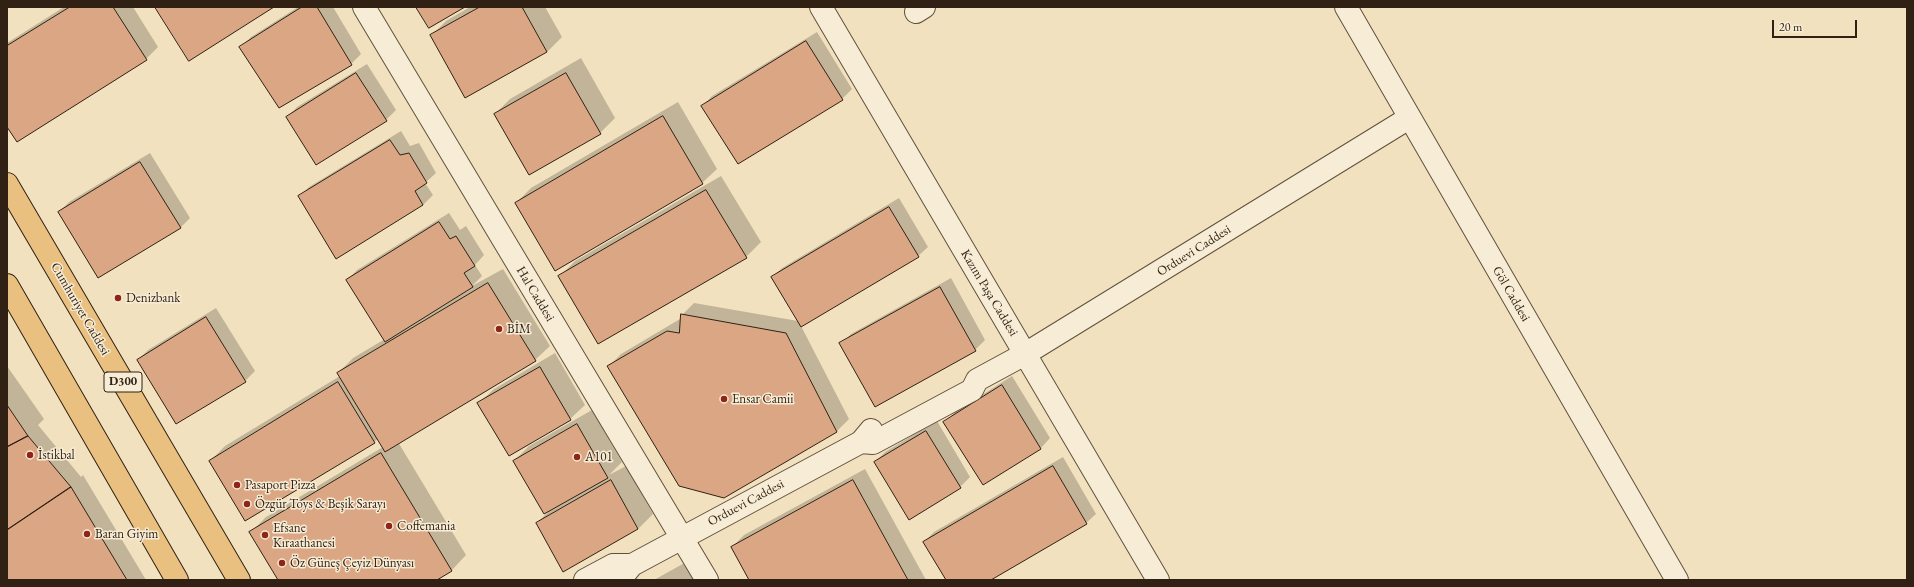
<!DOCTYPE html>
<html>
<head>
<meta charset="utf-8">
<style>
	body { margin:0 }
	#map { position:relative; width:1914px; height:587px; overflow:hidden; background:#f2e1be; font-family:"EB Garamond",serif }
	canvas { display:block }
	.frame { position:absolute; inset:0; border:8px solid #302114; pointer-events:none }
	.scale { position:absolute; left:1772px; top:20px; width:85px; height:18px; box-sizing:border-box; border:2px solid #302114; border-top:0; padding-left:5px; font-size:12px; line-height:14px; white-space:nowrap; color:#302114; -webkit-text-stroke:3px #f7ecd5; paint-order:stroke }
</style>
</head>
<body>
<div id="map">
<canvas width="1914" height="587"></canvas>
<div class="frame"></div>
<div class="scale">20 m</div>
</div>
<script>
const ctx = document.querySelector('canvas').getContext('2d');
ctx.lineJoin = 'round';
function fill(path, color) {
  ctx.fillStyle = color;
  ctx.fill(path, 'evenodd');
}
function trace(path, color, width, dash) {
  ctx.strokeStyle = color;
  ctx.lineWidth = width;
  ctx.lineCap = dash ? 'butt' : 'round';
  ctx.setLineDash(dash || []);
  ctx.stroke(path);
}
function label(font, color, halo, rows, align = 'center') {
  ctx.font = font + ' "EB Garamond",serif';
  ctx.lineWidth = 3;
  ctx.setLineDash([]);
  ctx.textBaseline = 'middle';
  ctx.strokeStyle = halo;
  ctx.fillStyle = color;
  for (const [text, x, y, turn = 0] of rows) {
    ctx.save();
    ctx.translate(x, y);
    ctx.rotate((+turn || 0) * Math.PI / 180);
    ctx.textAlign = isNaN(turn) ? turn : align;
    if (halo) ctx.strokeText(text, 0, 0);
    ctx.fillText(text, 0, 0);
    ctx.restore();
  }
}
fill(new Path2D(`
	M64 7H133L158 47 146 59 7 125V43Z
	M298 7H333L361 54 351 64 279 107 241 47 251 37Z
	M470 7H545L562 37 547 52 466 97 431 36 446 21Z
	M817 32 852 89 842 99 703 106 712 96Z
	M581 58 615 118 600 133 529 173 495 114 510 99Z
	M367 64 396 110 386 120 287 117 297 107Z
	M678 102 717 169 702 183 516 203 531 188Z
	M401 131 410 146 419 143 436 173 425 183 433 195 423 205 336 257 299 197 309 187Z
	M150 153 190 218 180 228 59 212 69 202Z
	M721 176 761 242 746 257 560 276 575 261Z
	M899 198 928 247 918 256 801 326 849 419 837 431 724 497 609 366 621 354 680 319H682V315L694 303 798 321 772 278 782 268Z
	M449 213 460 230 466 226 484 255 475 265 482 276 472 286 503 269 550 346 535 360 398 442 466 555 452 570 435 580H280L251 532 266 517 383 447 378 439 374 442 210 461 225 446 340 376 338 373 353 358 385 339 347 280 357 270Z
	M951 278 985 340 975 350 841 344 851 334Z
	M216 308 255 371 245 381 138 360 148 350Z
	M555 353 585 405 570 419 479 403 494 389Z
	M7 366 44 419 38 425 81 477 83 475 146 580H7Z
	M1012 376 1050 438 1041 448 983 483 945 422 955 412Z
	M592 410 622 462 609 475 626 466 653 514 638 529 564 570 537 523 549 511 514 461 529 446Z
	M937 421 970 477 960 487 875 462 885 452Z
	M1063 457 1096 514 1086 523 989 580H947L924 542 934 532Z
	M865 469 926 580H750L732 547 744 535Z
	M688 561 698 580H654Z`), '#0003');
const building = new Path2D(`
	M70 7H113L147 60 17 142 7 127V46Z
	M155 7H274L189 61Z
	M302 7H317L352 65 279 108 239 47Z
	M416 7H465L429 28Z
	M480 7H522L547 52 465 98 430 35Z
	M806 41 843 100 738 164 701 106Z
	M356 73 387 121 316 165 286 117Z
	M566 73 601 134 529 175 494 114Z
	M663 116 703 184 555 271 515 203Z
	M390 140 400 155 409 153 427 183 415 191 423 205 336 259 298 196Z
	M140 162 181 228 98 278 58 212Z
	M706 190 747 258 598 344 558 276Z
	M889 207 919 257 801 327 771 277Z
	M439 222 450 239 456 236 475 266 464 273 473 287 385 342 346 280Z
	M488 283 536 361 385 452 337 373Z
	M940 287 976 351 875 407 839 343Z
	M681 314 786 333 837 432 724 498 679 486 607 366 667 331 679 333Z
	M206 317 246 382 176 424 137 360Z
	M540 367 571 420 509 456 477 403Z
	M338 382 375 443 245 521 209 461Z
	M1002 385 1041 449 983 485 943 422Z
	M7 405 28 436 7 447Z
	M577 424 608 478 544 514 513 461Z
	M926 431 961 488 909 520 874 462Z
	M28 436 71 487 7 530V447Z
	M381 453 452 571 437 580H278L249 532Z
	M1053 466 1087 524 991 580H946L923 542Z
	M611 480 638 529 563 572 536 523Z
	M853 480 908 580H749L731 547Z
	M71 487 127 580H7V530Z`);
fill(building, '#dba684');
trace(building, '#302114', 1);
const minor = new Path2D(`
	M364 7 707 580
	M821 7 1158 580
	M1346 7 1677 580
	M916 12 924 7
	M861 442 873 443 972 390 977 380 1025 354 1409 118
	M585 580 613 565H632
	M620 580 632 565 861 442 871 430`);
const highway = new Path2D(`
	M7 184 239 580
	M7 285 177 580`);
trace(minor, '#60513e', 24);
trace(highway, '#302114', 24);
trace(minor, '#f7ecd5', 22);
trace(highway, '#e9c07f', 22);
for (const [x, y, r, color] of [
	[118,298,4,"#8f2418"],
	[499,329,4,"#8f2418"],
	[724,399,4,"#8f2418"],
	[30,455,4,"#8f2418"],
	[577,457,4,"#8f2418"],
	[237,485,4,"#8f2418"],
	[247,504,4,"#8f2418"],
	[389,526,4,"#8f2418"],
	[87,534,4,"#8f2418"],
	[265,535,4,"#8f2418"],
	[282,563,4,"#8f2418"]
]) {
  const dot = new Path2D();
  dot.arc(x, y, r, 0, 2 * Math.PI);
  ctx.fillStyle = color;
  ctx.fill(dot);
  trace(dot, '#f7ecd5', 1.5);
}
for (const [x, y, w] of [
	[123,382,38]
]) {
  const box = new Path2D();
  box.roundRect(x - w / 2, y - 10, w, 20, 3);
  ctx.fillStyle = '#f7ecd5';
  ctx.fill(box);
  trace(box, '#302114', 1);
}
label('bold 12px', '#302114', null, [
	["D300",123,382]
]);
label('13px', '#302114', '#f7ecd5', [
	["Orduevi Caddesi",1194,251,-32],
	["Kazım Paşa Caddesi",989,293,59],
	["Hal Caddesi",535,294,59],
	["Göl Caddesi",1511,294,60],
	["Cumhuriyet Caddesi",80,309,60],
	["Orduevi Caddesi",746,503,-28]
]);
label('13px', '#302114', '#f7ecd5', [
	["Denizbank",126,298],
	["BİM",507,329],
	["Ensar Camii",732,399],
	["İstikbal",38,455],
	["A101",585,457],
	["Pasaport Pizza",245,485],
	["Özgür Toys & Beşik Sarayı",255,504],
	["Coffemania",397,526],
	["Efsane",273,528],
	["Kıraathanesi",273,543],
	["Baran Giyim",95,534],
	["Öz Güneş Çeyiz Dünyası",290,563]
], 'left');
</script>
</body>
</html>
